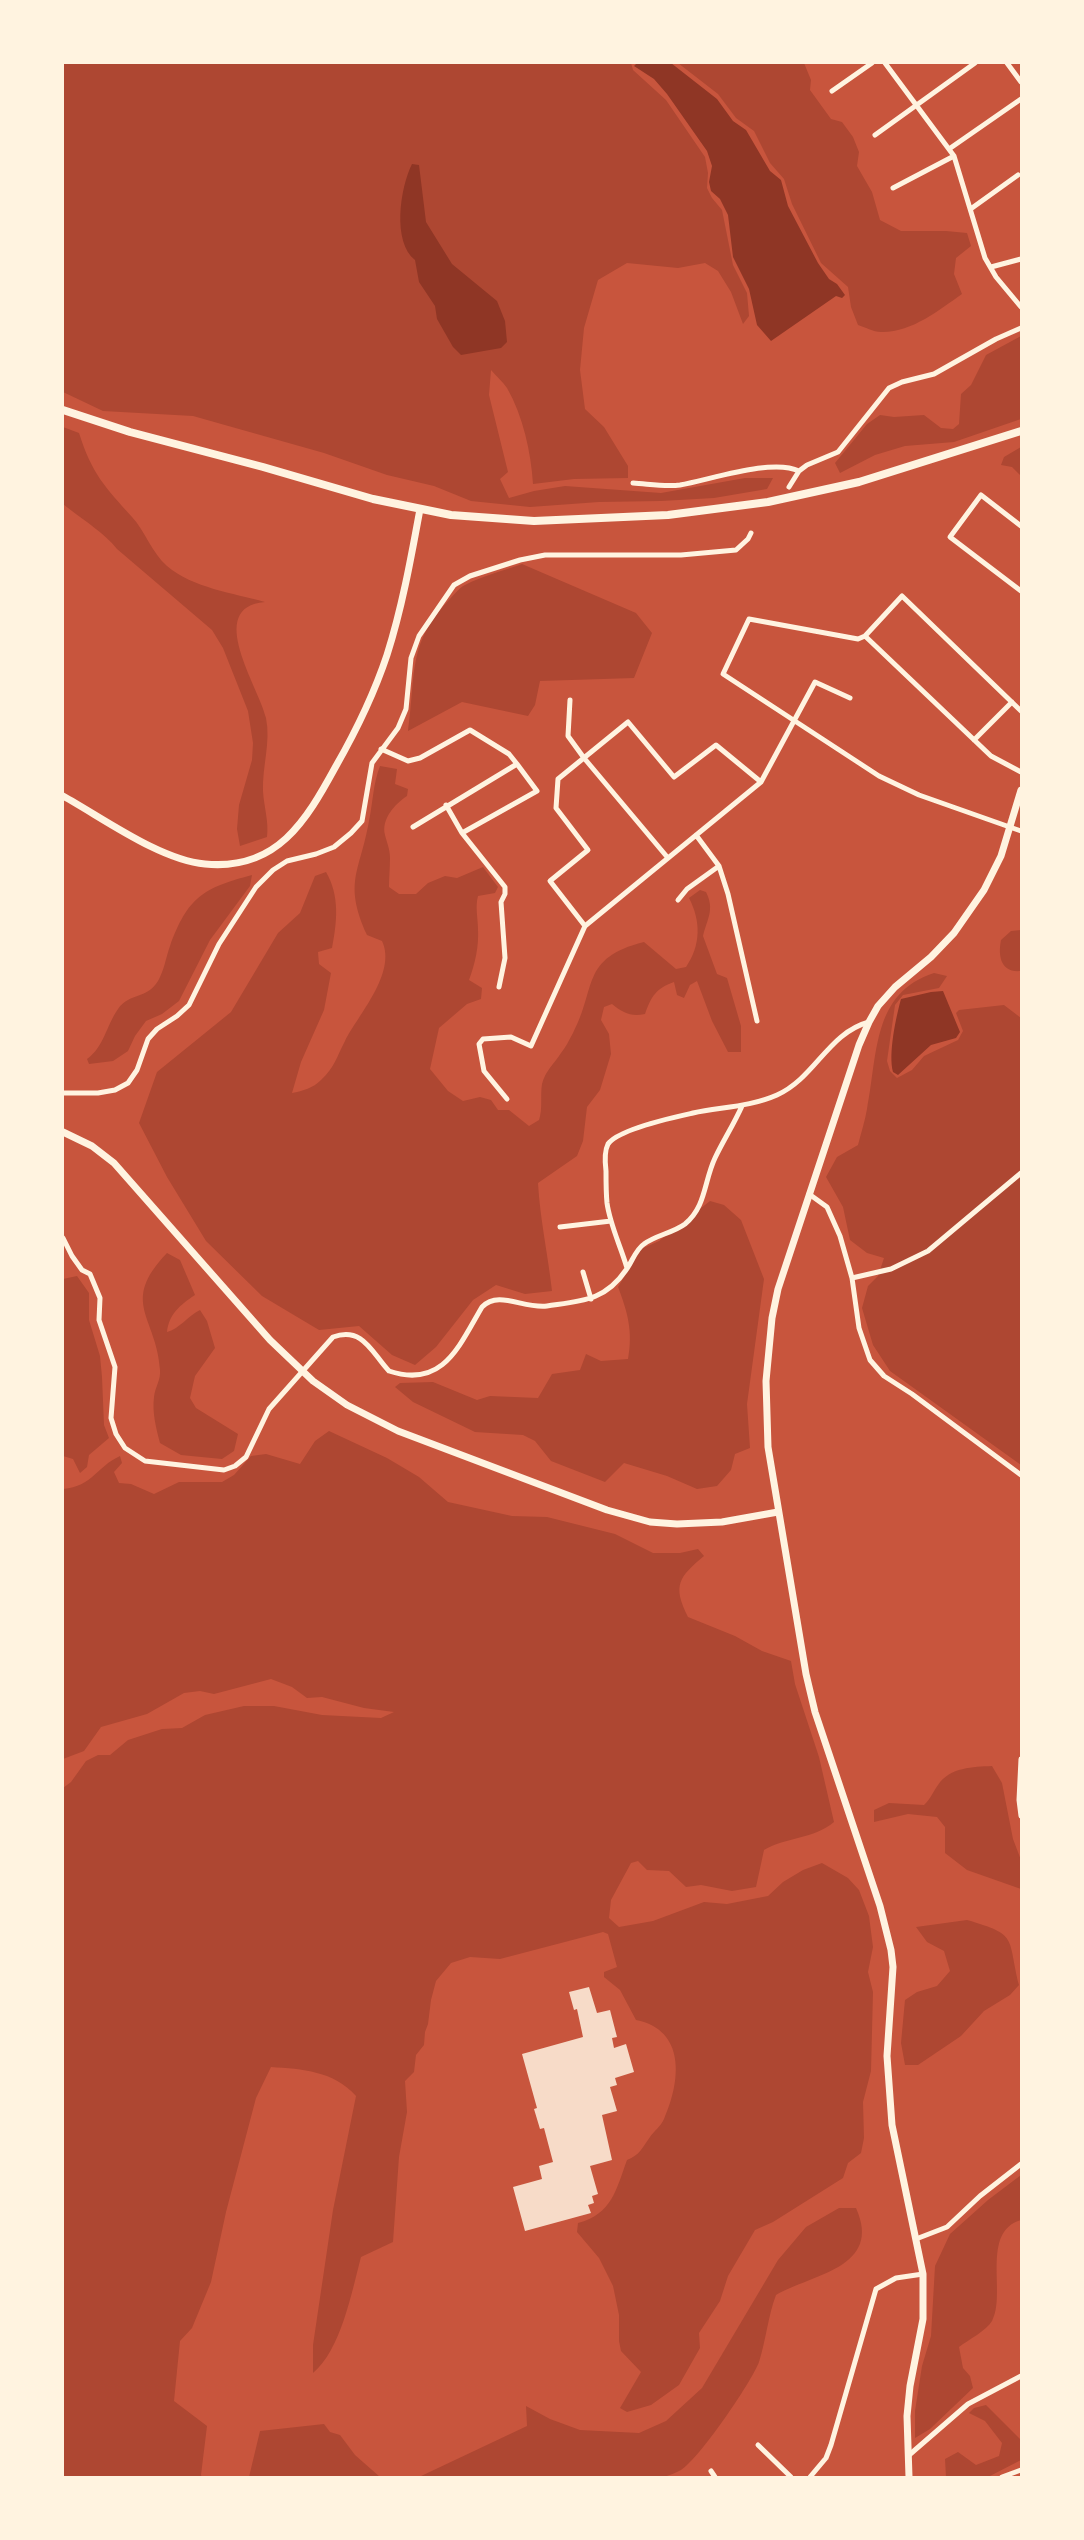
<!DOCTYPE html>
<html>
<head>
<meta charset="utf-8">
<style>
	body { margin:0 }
	#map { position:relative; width:1084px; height:2540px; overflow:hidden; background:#c8553d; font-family:Bitter,serif }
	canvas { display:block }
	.frame { position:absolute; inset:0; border:64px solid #fff3e0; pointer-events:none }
</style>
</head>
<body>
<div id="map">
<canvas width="1084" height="2540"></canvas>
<div class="frame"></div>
</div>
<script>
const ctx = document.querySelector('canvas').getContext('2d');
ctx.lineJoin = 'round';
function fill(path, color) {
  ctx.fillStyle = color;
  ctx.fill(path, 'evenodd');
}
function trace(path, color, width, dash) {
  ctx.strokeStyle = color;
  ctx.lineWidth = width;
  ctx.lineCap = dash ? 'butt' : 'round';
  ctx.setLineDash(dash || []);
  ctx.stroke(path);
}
fill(new Path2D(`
	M63 63H631L633 70 666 100 705 157 708 173 707 188 712 198 722 210 733 265 747 293 749 316 743 324 731 292 718 271 705 263 678 268 627 263 598 280 584 328 580 370 585 409 604 427 628 466V478L574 479 533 484C531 452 523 416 507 388 503 382 496 376 491 370L489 395 508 472 500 479 509 498 534 491 565 486 661 493 745 478H773L767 489 714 498 661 501 599 502 530 507 471 501 434 486 387 475 324 453 193 416 103 411 63 392Z
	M678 63H804L811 80 810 90 831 119 842 122 853 137 859 152 857 166 872 192 880 220 901 231H946L967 233 971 246 956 258 954 274 962 294C939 310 911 333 881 332 873 332 865 327 858 325L851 307 848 287 821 263 792 204 784 179 770 163 754 131 736 118 718 94Z
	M1021 336V419L954 442 905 446 875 455 840 473 835 463 867 424 880 415 894 417 924 415 941 428 953 429 959 424 961 394 971 385 986 355Z
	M63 427 79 433C92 474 105 487 132 517 145 531 152 553 167 566 193 588 233 593 265 602 204 607 259 687 266 718 271 742 262 767 263 791 264 808 269 821 267 837L240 846 237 829 239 805 252 760 253 743 248 711 223 648 212 630 117 549C106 534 79 517 63 504Z
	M1021 447V476L1012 467 1001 465 1004 457Z
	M522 564 636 613 652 633 634 678 540 681 535 705 528 716 462 702 408 731C416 677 407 644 448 601 453 596 459 588 465 585 482 576 503 571 522 564Z
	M380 766 397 769 395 784 408 789 407 796C395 804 381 819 385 835 387 843 390 849 390 858 390 868 389 877 389 887L399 894H416L428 883 445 876 457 878 483 867 498 887 495 893 478 896C475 907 478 918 478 929 479 947 475 964 469 980L482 988 481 999 467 1004 439 1028 430 1069 448 1091 463 1101 480 1097 491 1100 498 1110H509L529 1126 539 1120C543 1108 540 1097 542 1084 545 1071 554 1064 561 1053 566 1047 569 1040 573 1033 597 988 580 958 644 942L676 969 686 967C701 945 701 921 689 898L700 890 706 892C715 910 707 919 703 936L717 974 727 978 741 1026V1052H728L712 1021 697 981 690 985 684 998 677 995 674 982C656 988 651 997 645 1014 631 1017 623 1013 612 1004L604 1007 601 1020 609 1034 611 1054 600 1090 587 1107 583 1141 577 1156 538 1183C540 1219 548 1255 552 1291L525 1294 496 1285 473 1300 436 1347 415 1365 392 1355 359 1326 319 1330 262 1296 206 1241 167 1177 139 1123 157 1072 231 1012 278 933 300 913 315 876 326 872C340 896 337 922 332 948L318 952 319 964 331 973 324 1010 301 1062 292 1093C303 1091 313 1088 321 1080 335 1067 337 1056 345 1041 358 1015 397 973 382 941L367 935C343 882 360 872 369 821 373 802 373 784 380 766Z
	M252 875 250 886 210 940 179 1001 162 1014 146 1021 135 1036 128 1051 113 1061 89 1064 87 1059C104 1047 106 1026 118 1009 130 992 146 1000 158 981 164 971 166 957 170 946 188 897 203 888 252 875Z
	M1021 930V971C1000 973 998 955 1001 940L1011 931Z
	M934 973 947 976 939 988 903 995 895 1005 887 1061 890 1071 897 1078 912 1070 924 1056 958 1040 963 1031 956 1013 959 1010 1004 1005 1021 1018V1465L890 1371 873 1345 862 1308 868 1286 878 1276 884 1258 867 1253 850 1240 843 1207 826 1177 837 1157 858 1145C861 1133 865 1121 867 1109 878 1054 872 993 934 973Z
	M710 1201 724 1205 741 1220 764 1279 747 1404 750 1448 735 1454 731 1470 717 1486 697 1489 667 1476 624 1463 605 1482 551 1461 535 1441 523 1435 475 1432 413 1402 395 1387 400 1383 433 1382 477 1400 490 1396 538 1398 552 1374 580 1370 586 1354 601 1361 628 1359C633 1332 628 1313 618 1287L641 1249 659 1241Z
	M167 1253 180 1260 195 1295C180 1305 169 1314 167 1332 179 1329 188 1316 200 1310L207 1321 215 1348 195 1376 190 1398 196 1408 238 1434 234 1451 222 1459 181 1455 160 1443C156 1428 152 1412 154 1397 155 1387 161 1380 160 1370 157 1317 119 1303 167 1253Z
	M77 1276 89 1293V1320L100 1356 102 1377 104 1425 109 1438 89 1455 87 1467 80 1473 73 1459 63 1456V1279Z
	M329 1431 387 1458 419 1477 448 1502 512 1516 547 1517 615 1534 653 1553H680L698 1549 704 1556C679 1577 672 1585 688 1617L735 1636 762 1651 791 1661 795 1684 819 1757 834 1822C814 1839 786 1837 764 1850L756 1887 732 1891 701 1885 686 1887 669 1871 647 1870 638 1861 631 1863 611 1900 609 1918 619 1927 653 1921 704 1902 727 1904 768 1896 783 1882 803 1870 822 1863 848 1878 859 1890 869 1916 873 1947 868 1972 873 1992 871 2071 863 2102 864 2138 861 2153 848 2163 843 2178 773 2222 755 2230 728 2276 720 2301 699 2333 700 2348 679 2385 651 2405 627 2412 620 2408 641 2372 621 2351 619 2341V2315L613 2286 599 2258 577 2232 578 2223C612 2214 616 2190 627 2160 640 2155 642 2148 650 2137 654 2131 661 2126 664 2119 681 2081 686 2030 636 2020L620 1990 604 1977V1972L617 1967 608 1934 603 1932 500 1959 470 1957 451 1963 436 1981 431 2000 428 2024 425 2032 424 2045 416 2055 414 2072 405 2081 407 2112 399 2157 393 2242 361 2257C352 2291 341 2350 313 2373V2345L333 2210 356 2096C334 2071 302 2069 271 2067L256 2098 226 2212 211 2282 192 2328 180 2341 174 2401 207 2426 201 2475 202 2477H63V1788L71 1782 86 1761 98 1755H110L128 1740 162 1729 182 1728 205 1715 244 1706H274L322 1715 381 1718 394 1712 364 1708 322 1697 307 1698 292 1687 271 1679 214 1694 200 1691 184 1693 147 1714 101 1727 84 1751 63 1759V1489C93 1486 96 1467 120 1456L122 1463 114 1472 119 1483 131 1484 154 1494 179 1482H222L234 1475 251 1456 266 1454 300 1464 315 1441Z
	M992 1766 1002 1783 1013 1839 1021 1860V1889L967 1870 945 1853V1827L937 1817 908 1814 874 1822V1810L889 1803 924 1805C931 1798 933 1792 938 1785 950 1767 973 1767 992 1766Z
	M967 1920C1019 1935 1007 1937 1019 1985L1010 1995 984 2011 961 2036 918 2065H905L901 2043 905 2000 917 1992 937 1986 950 1971 944 1951 927 1942 916 1927Z
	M1021 2175V2220C980 2232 1007 2294 992 2321 986 2331 968 2340 959 2347L963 2368 970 2376 973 2388 930 2429 915 2438V2411L922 2366 931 2336 935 2266 950 2234 988 2200Z
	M839 2208H856C883 2268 812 2274 776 2295 768 2316 766 2340 759 2362 751 2383 699 2459 681 2470 676 2473 669 2475 664 2477H419L527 2426 526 2406 550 2419 580 2430 639 2433 666 2421 702 2388 778 2260 806 2227Z
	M986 2405 1021 2440V2460L988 2477H946L945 2459 958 2452 976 2465 999 2456 1002 2443 985 2421 969 2413 974 2408Z
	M324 2424 330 2432 340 2435 355 2455 380 2477H249L260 2431Z`), '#ae4732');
fill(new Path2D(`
	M637 63H671L717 99 733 121 746 130 770 171 781 180 788 206 818 263 829 279 837 284 845 295 842 298 836 296 771 341 757 325 749 289 733 257 728 215 720 199 711 191 709 182 712 166 707 151 667 94 654 79 634 66Z
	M412 164 419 165 426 222 452 264 497 301 505 321 507 342 501 348 461 355 453 347 437 319 435 306 419 282 415 260C392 242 400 188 412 164Z
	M943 991 960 1032 956 1038 931 1045 898 1075 893 1072C888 1054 896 1017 901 999L931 992Z`), '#8f3625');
fill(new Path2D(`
	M589 1987 597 2013 610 2010 617 2037 612 2038 614 2048 626 2044 634 2072 615 2078 617 2085 610 2087 617 2111 602 2115 612 2160 590 2166 598 2194 592 2196 594 2203 588 2205 591 2213 525 2231 513 2187 542 2179 539 2166 553 2162 544 2128 540 2129 534 2109 537 2108 522 2054 583 2037 577 2009 574 2010 569 1992Z`), '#f7dbc8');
trace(new Path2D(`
	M885 63 954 156 985 258 996 277 1021 307
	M1007 63 1021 82
	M832 91 872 63
	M875 135 975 63
	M949 149 1021 99
	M893 188 954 156
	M972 208 1018 175
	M991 267 1021 259
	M633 483C649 484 665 487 680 485 710 480 772 458 799 471
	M789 487 799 471 807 465 838 452 889 388 902 382 934 374 996 339 1021 328
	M1021 526 981 495 950 537 1021 591
	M865 636 991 756 1021 772
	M570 700 568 736 584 758 668 858
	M1021 711 902 596 865 636 858 639 749 619 723 674 879 776 919 795 1021 831
	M974 740 1012 702
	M381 749 408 761 420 758 470 730 509 754 517 764 413 827
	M446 805 462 833 505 887V894L501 902 505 958 499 987
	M462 833 537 791 517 764
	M696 835 719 866 728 894 757 1021
	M678 900 687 889 719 866
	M585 926 550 881 588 850 556 808 558 779 628 722 674 777 716 745 761 782
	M63 1093H98L115 1090 128 1083 137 1070 148 1039 157 1029 177 1016 189 1005 219 944 256 887 273 870 287 861 316 854 334 847 351 833 362 821 372 763 398 728 406 709 411 658 419 636 454 585 470 576 520 560 545 555H681L736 550 748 539 751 533
	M507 1099 484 1071 479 1044 483 1039 511 1037 531 1046 585 926 761 782 815 682 850 698
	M809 1194 827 1207 840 1236 852 1278 859 1328 870 1360 884 1376 912 1394 1021 1475
	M560 1227 611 1221
	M63 1238 72 1256 82 1270 90 1274 100 1298 99 1320 115 1367 111 1418 116 1434 125 1448 145 1461 224 1470 235 1466 246 1457 269 1409 333 1337C363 1326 372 1353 389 1371 443 1389 459 1346 482 1307 499 1290 523 1309 547 1306 581 1301 605 1301 626 1270 632 1262 636 1249 644 1244 656 1235 673 1233 685 1224 706 1207 704 1181 715 1158 723 1141 734 1124 742 1106
	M627 1268C621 1247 610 1225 607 1203 606 1193 606 1182 606 1171 605 1163 604 1152 608 1144 618 1129 675 1117 693 1113 721 1107 750 1107 777 1095 815 1078 828 1033 869 1022
	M583 1272 591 1299
	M852 1278 891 1269 928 1251 1021 1173
	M1021 1759 1019 1800 1021 1816
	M916 2239 947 2227 980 2196 1021 2164
	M758 2445 791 2477
	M908 2456 968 2404 1021 2376
	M711 2471 715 2477
	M810 2477 826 2458 831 2445 876 2289 896 2278 923 2274
	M1002 2477 1021 2470`), '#fff3e0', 5);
trace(new Path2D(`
	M63 796C103 818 160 860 205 864 277 871 306 821 336 766 356 731 374 694 387 655 402 608 411 558 420 509
	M63 1132 92 1146 114 1163 270 1340 313 1381 347 1405 398 1431 607 1510 650 1522 677 1524 722 1522 778 1512
	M909 2477 907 2416 910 2386 923 2319V2274L892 2125 887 2056 893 1967 891 1950 880 1906 815 1712 806 1674 768 1447 766 1381 772 1318 778 1289 859 1045 869 1022 878 1006 895 987 931 957 954 933 984 890 1001 856 1021 790`), '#fff3e0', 7);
trace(new Path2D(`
	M63 410 130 432 263 467 373 499 451 515 534 521 668 515 768 502 859 482 1021 431`), '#fff3e0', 8);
</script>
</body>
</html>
